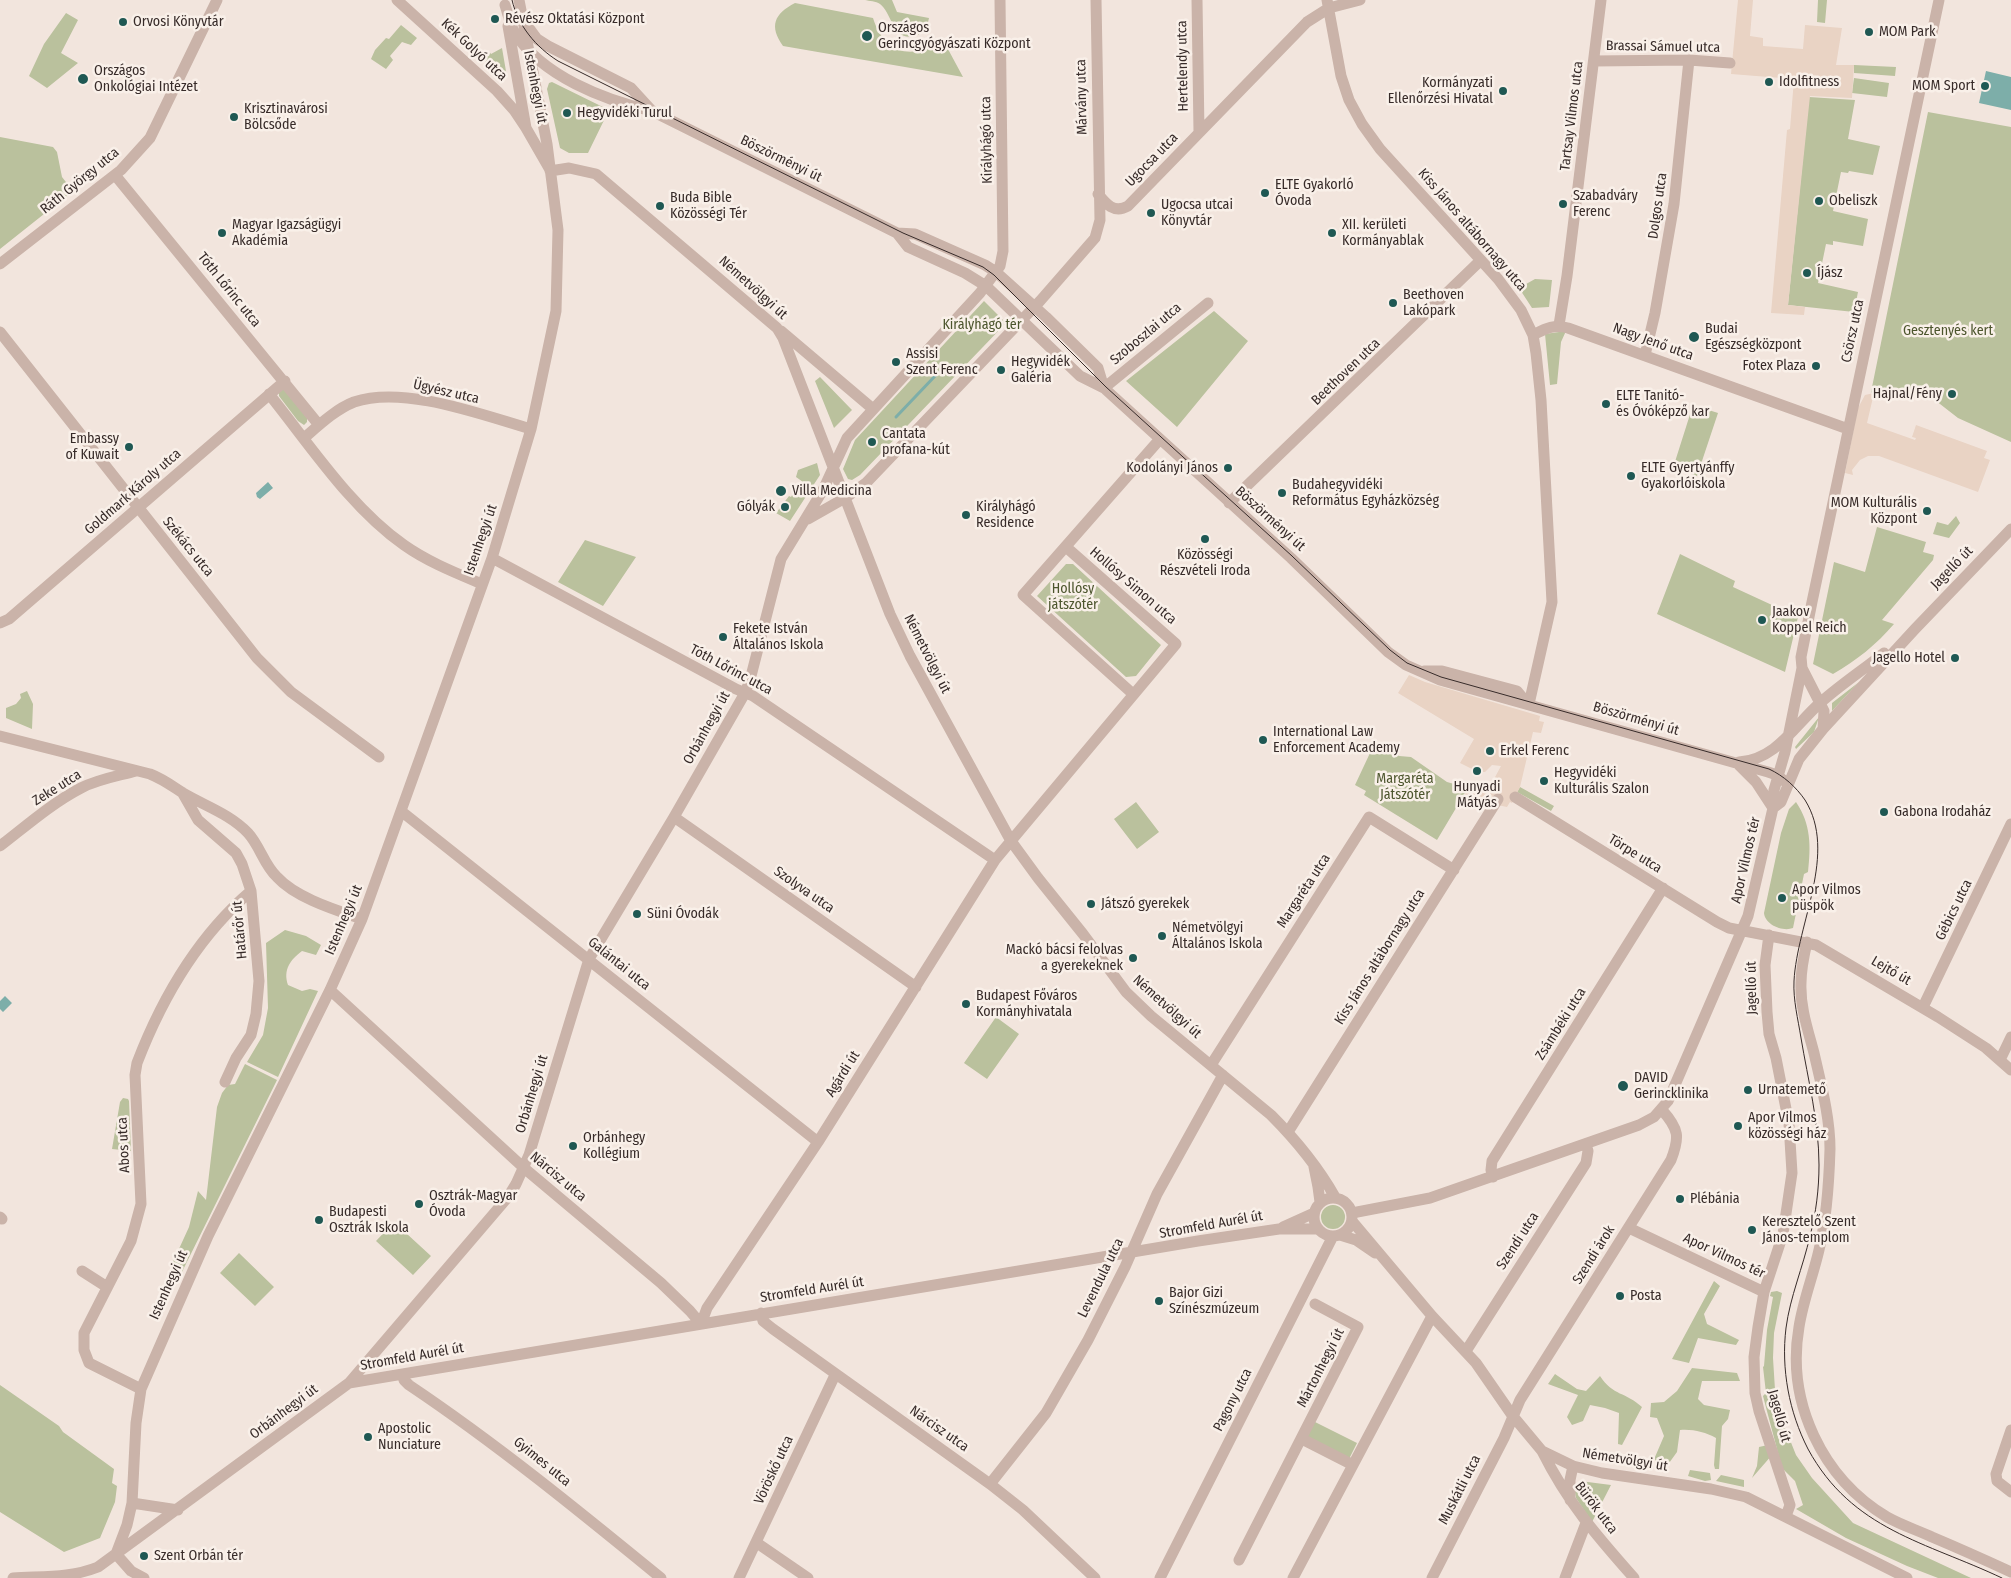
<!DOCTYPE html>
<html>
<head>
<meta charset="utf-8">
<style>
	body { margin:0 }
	canvas { display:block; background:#f2e5dd }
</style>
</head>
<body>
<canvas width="2011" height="1578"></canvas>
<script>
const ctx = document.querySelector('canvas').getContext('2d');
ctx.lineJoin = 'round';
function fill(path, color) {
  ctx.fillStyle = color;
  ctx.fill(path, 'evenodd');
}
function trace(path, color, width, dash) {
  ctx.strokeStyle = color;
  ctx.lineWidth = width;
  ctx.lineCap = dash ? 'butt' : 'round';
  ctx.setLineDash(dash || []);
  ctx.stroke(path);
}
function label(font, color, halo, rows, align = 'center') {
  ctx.font = font + ' "Fira Sans Condensed",sans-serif';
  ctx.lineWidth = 5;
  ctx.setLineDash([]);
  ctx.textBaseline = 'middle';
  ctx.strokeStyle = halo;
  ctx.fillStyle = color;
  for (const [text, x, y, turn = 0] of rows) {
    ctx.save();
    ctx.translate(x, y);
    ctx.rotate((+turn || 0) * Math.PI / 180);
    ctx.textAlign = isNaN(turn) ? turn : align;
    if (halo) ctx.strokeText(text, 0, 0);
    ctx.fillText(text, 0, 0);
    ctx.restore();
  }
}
fill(new Path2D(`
	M865 0H892L897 12 929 18C927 27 925 33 915 36 893 42 892 13 880 4 876 1 869 1 865 0Z
	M1818 0H1827L1825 23 1817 22Z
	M795 3 873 18C884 54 914 62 942 38L963 77 783 46C769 26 774 14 795 3Z
	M66 13 78 20 61 53 78 63 47 88 29 76 44 44Z
	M401 25 417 38 411 45 402 42 390 56 393 60 386 69 371 59 375 50 386 38 389 39Z
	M502 48 507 77 505 79 479 56 489 51 491 54Z
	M1854 65 1896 67 1895 76 1854 73Z
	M1854 78 1889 83 1887 97 1852 93Z
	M552 82 609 110 588 153H569L560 148 547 89 549 83Z
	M1809 97 1855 100 1848 139 1880 146 1873 175 1849 171 1848 173 1841 172 1833 211 1868 219 1863 246 1833 241V245L1826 244 1818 283 1858 292 1854 312 1788 305Z
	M1928 112 2011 127V442L1958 418 1922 390 1876 398 1871 392Z
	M0 137 53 147 57 152 62 177 73 191 0 249Z
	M1535 279 1552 280 1549 307 1532 308 1519 288Z
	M984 301 1006 323 860 475 852 480 848 479 843 469 855 440Z
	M1214 311 1248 341 1177 427 1126 381Z
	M1566 331 1561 342 1557 384 1550 385 1545 334Z
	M820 377 852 410 834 428 815 381Z
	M282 389 285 390 307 418V422L304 425 298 421 279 396V392Z
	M1693 405 1718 413 1697 476 1673 468Z
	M817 463 820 475 790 521 776 513 789 496 791 497 795 490 797 491 803 482 796 477 798 470Z
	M1956 516 1960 523 1949 538 1933 534 1937 522 1948 525Z
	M1877 527 1926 542 1923 552 1934 555 1933 560 1882 620 1894 624C1876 645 1857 660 1833 674L1813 664 1834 562 1865 572Z
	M585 540 636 557 603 606 558 582Z
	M1680 554 1735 581 1733 587 1798 617 1785 672 1657 614Z
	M1066 564H1073L1161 645 1136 676 1126 677 1037 596Z
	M1859 682 1832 711V703Z
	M27 691 33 704 32 729 6 718V708L16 704 21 698 20 694Z
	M1819 717 1814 732 1796 749 1795 747Z
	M1390 748 1399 756 1411 757 1447 782 1468 788 1437 840 1364 795 1366 791 1355 785 1370 753 1377 749Z
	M1520 787 1554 806 1551 811 1517 792Z
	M1136 802 1159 832 1137 849 1114 819Z
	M1796 802C1811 824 1811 846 1808 872L1804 874 1793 928C1783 932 1765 925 1764 913L1781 833 1789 809Z
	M285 930 306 936 321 945 316 955 302 951C290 960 283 970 288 985L302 991 310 989 318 991 278 1077 247 1062 263 1035 268 1008 266 943Z
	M996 1017 1019 1034 987 1079 964 1063Z
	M245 1064 277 1080 176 1284 171 1280 173 1262 189 1227 198 1191 206 1200 217 1107 222 1093 228 1085 235 1084Z
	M123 1098 128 1099 129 1101 131 1151 112 1149 120 1102Z
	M1321 1217a12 12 0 1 1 24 0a12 12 0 1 1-24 0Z
	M394 1222 431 1256 413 1275 376 1241Z
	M239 1253 274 1287 255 1306 220 1273Z
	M1714 1281 1720 1286 1704 1314 1707 1324 1739 1340 1736 1345 1698 1338 1689 1363 1672 1359Z
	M1777 1291 1782 1293 1774 1333 1773 1358 1775 1390 1784 1425 1796 1455 1812 1478 1853 1523 1971 1578H1938L1907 1566 1846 1538 1796 1509 1803 1505 1795 1481 1782 1468 1763 1396 1766 1393 1763 1367 1764 1366 1767 1330 1773 1297 1770 1296 1771 1292Z
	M1692 1368 1737 1373 1740 1381H1702L1698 1399 1704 1405 1730 1410 1728 1419 1722 1426 1719 1469H1715L1714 1465 1716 1438C1705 1432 1693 1429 1680 1430L1677 1452 1664 1470 1655 1468V1457L1664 1436 1657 1418 1650 1417 1651 1403 1664 1402 1677 1391Z
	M1555 1374 1577 1389 1586 1391 1600 1376C1613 1396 1626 1392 1642 1407L1622 1445 1618 1444 1619 1413 1605 1408 1590 1405 1583 1421 1572 1425 1567 1417 1578 1395 1548 1384Z
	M0 1385 59 1426 63 1432 114 1469 112 1483 117 1486 115 1502 100 1538 64 1552 0 1512Z
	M1313 1421 1357 1443 1349 1459 1305 1437Z
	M1768 1445 1772 1455 1752 1478 1757 1466 1759 1447Z
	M1690 1470 1710 1473 1711 1480 1705 1481 1688 1476Z
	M1721 1475 1744 1480V1487L1716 1481Z
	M1580 1481 1611 1485 1592 1522 1576 1498 1574 1487Z`), '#bac19d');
fill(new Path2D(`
	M1738 0H1753L1750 36 1763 38V46L1803 49 1805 25 1842 28 1836 65H1854L1852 98 1810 96 1788 305 1805 307 1804 315 1771 313 1787 130 1790 129 1794 79 1731 74Z
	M1874 393 1867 423 1915 440 1916 438 1912 437 1916 425 1987 451 1984 458 1990 460 1978 492 1879 456H1868L1860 460 1852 470 1853 475 1845 473 1858 408 1865 395Z
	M1409 675 1425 682 1540 716 1539 721 1544 722 1541 733 1533 732 1520 787 1512 803 1510 802 1507 807 1463 798 1468 788 1487 792 1501 766 1492 765 1485 772H1478L1460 763 1474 739 1398 693Z`), '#e9d3c4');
fill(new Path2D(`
	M1986 71 2011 77V110L1979 103Z
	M268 482 273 488 260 499 257 497 256 493Z
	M5 996 12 1003 3 1012 0 1009V1001Z`), '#7daea9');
trace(new Path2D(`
	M896 417 936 375`), '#7daea9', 3);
trace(new Path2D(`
	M397 0 497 91 514 110 526 128
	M1197 0 1199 132
	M1327 0 1341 76 1349 100 1362 124 1380 149 1498 279 1521 310 1533 335 1536 353 1541 400 1552 602 1529 704
	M505 5C508 14 510 25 515 33 542 76 604 100 652 111L897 233 915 234 985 265 996 272 1046 317 1098 368 1104 388
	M526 24 537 39 548 46 631 88 652 111
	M508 26 526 128 549 168
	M1594 61 1689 60 1730 63
	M550 171 569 168 596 174 777 328 783 338 890 614 910 656 1011 841 1038 878 1083 934 1126 992 1151 1016 1271 1115C1296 1140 1318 1167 1335 1197
	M115 175 319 425
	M1098 194C1106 204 1114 214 1128 206L1307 22 1329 8 1360 0
	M897 233 908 247 965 273 986 286 1080 376 1104 388 1291 558 1388 652 1406 665 1440 680 1768 772 1777 775 1788 784
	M0 264 121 170 150 138 217 0
	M1559 325 1567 276 1601 0
	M781 331 873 409
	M0 332 257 658 291 692 379 757
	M1533 335C1545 329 1553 324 1568 328L1848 429
	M1645 355 1655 313 1674 204 1689 60
	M1104 388 1208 303
	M269 394C310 445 351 508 404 545 428 562 456 573 482 584
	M304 438C319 425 336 409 354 402 404 385 482 415 531 429
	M1229 503 1481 260
	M808 519 845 498 866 483 1040 301 1095 238 1100 220 1096 0
	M492 558 736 689 753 696 995 860
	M0 623 9 619 285 381
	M1802 668 1824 711 1823 729
	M1424 671H1442L1517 691 1527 703
	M1133 694 1023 595 1160 439
	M0 736 150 774C163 779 172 786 183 793 205 806 230 814 248 833 260 846 264 865 277 877 296 898 336 910 362 919
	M1739 762C1776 760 1795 725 1820 703 1840 685 1863 670 1884 653
	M1739 765 1756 782 1773 808
	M182 792 198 820 236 853 242 864 251 891 259 981 256 1014 251 1035 236 1058 225 1082
	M1515 797 1717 922 1729 928 1816 945 1938 1017 1986 1048 2011 1070
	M1773 808 1781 802 1799 759 1823 729 1915 629 2011 529
	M401 811 818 1142
	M674 817 916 987
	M0 846C26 826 52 803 81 788 98 779 118 776 136 771
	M1769 935 1765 965 1767 1012 1769 1034 1776 1058 1789 1124 1792 1173 1783 1234 1764 1292 1758 1327 1754 1357 1755 1393 1759 1411 1790 1505 1786 1516
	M1807 942C1804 955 1801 969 1801 983 1800 1007 1808 1030 1814 1053 1821 1084 1830 1117 1830 1149 1829 1184 1827 1217 1819 1250 1813 1276 1803 1301 1799 1327 1786 1402 1822 1478 1887 1517 1901 1525 1917 1530 1932 1537 1958 1548 1985 1560 2011 1572
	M330 990 524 1168 661 1283 690 1311 701 1324
	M1923 1007 2011 824
	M2000 1060 2011 1037
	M1211 1065 1369 817 1454 870
	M1288 1132 1498 799
	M1314 1167 1318 1187 1320 1202
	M1493 1177 1491 1170 1492 1161 1663 888
	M1314 1217a19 19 0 1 1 38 0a19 19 0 1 1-38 0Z
	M1352 1213 1430 1198 1639 1125 1654 1117 1668 1101 1748 916 1773 808 1774 790 1785 752 1802 668 1801 657 1812 602 1939 0
	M0 1217 2 1219
	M1352 1221 1432 1316 1476 1363 1512 1415 1542 1451 1573 1466 1602 1473 1711 1489 1746 1497 1907 1578
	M1283 1227 1314 1213
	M1629 1228 1764 1292
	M1340 1235 1356 1240 1375 1253
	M82 1271 107 1287
	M761 1313 763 1321 773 1329 990 1484 1023 1510 1095 1578
	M701 1324 707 1308 818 1142 995 860 1176 644 1066 547
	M1466 1351 1586 1163 1588 1151 1586 1144
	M403 1374 404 1380 409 1385C497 1444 579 1511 661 1578
	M349 1383 1198 1241 1279 1229H1318
	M141 1389 89 1363 84 1350V1333L131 1241 141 1204 135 1075 137 1063C162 998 197 937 251 891
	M2011 1430 1996 1474 1997 1481 2011 1492
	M1302 1439 1353 1465
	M1542 1451C1568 1503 1596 1535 1634 1578
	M990 1484 1046 1413 1088 1340 1125 1267 1157 1194 1223 1075
	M1570 1500V1480L1573 1466
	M132 1503 178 1510
	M757 1543 808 1578
	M116 1554 127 1525 132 1503 136 1423 141 1389 208 1236 330 990 362 919 492 558 531 429 556 311 558 230 547 144 519 0
	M116 1554 131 1571 144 1578
	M1239 1560 1358 1327 1315 1304
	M13 1578C43 1576 71 1578 98 1567L349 1383 508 1197 516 1184 529 1155 589 959 674 817 745 693 750 680 781 559 823 490 847 438 980 293 1000 266 1003 251 1000 0
	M739 1578 835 1375
	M1160 1578 1333 1236
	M1293 1578 1432 1316
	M1432 1578 1504 1438 1520 1400 1671 1160C1680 1137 1679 1129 1662 1110
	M1565 1578 1586 1523`), '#cab3a9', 11);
trace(new Path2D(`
	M512 0C518 26 536 47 558 61L903 233 983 267 994 275 1106 387 1292 556 1390 650 1407 663 1441 677 1769 769C1784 776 1796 787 1805 800 1838 853 1797 923 1794 981 1793 1000 1798 1019 1801 1038 1808 1080 1819 1122 1819 1165 1819 1189 1816 1213 1810 1236 1803 1267 1790 1297 1786 1328 1781 1369 1789 1412 1808 1449 1852 1530 1926 1542 2002 1578`), '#372b29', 1);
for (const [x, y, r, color] of [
	[495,19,5,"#1f5853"],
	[123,22,5,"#1f5853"],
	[1869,32,5,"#1f5853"],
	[867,36,6,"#1f5853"],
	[83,79,6,"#1f5853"],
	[1769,82,5,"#1f5853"],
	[1985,86,5,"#1f5853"],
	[1503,91,5,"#1f5853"],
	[567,113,5,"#1f5853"],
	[234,117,5,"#1f5853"],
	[1265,193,5,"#1f5853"],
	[1819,201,5,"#1f5853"],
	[1563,204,5,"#1f5853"],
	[660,206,5,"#1f5853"],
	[1151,213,5,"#1f5853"],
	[222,233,5,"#1f5853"],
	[1332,233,5,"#1f5853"],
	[1807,273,5,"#1f5853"],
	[1393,303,5,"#1f5853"],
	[1694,337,6,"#1f5853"],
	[896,362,5,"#1f5853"],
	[1816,366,5,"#1f5853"],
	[1001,370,5,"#1f5853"],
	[1952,394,5,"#1f5853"],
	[1606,404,5,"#1f5853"],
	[872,442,5,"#1f5853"],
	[129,447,5,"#1f5853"],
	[1228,468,5,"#1f5853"],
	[1631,476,5,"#1f5853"],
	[781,491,6,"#1f5853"],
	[1282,493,5,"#1f5853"],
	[785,507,5,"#1f5853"],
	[1927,511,5,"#1f5853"],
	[966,515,5,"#1f5853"],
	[1205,539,5,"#1f5853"],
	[1762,620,5,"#1f5853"],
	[723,637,5,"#1f5853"],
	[1955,658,5,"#1f5853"],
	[1263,740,5,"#1f5853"],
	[1490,751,5,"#1f5853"],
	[1477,771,5,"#1f5853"],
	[1544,781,5,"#1f5853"],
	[1884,812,5,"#1f5853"],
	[1782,898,5,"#1f5853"],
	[1091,904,5,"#1f5853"],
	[637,914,5,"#1f5853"],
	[1162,936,5,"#1f5853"],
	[1133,958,5,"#1f5853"],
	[966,1004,5,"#1f5853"],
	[1623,1086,6,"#1f5853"],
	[1748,1090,5,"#1f5853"],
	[1738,1126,5,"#1f5853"],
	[573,1146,5,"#1f5853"],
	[1680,1199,5,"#1f5853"],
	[419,1204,5,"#1f5853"],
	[319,1220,5,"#1f5853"],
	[1752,1230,5,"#1f5853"],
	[1620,1296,5,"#1f5853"],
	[1159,1301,5,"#1f5853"],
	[368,1437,5,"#1f5853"],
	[144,1556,5,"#1f5853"]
]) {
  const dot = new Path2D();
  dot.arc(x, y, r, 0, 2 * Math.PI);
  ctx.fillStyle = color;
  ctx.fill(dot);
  trace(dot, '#f9f0e9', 2);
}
label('14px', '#372b29', '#f9f0e9', [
	["Révész Oktatási Központ",505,19],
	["Orvosi Könyvtár",133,22],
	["Országos",878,28],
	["Gerincgyógyászati Központ",878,44],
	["MOM Park",1879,32],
	["Országos",94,71],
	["Onkológiai Intézet",94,87],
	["Idolfitness",1779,82],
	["Kormányzati",1493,83,"right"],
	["Ellenőrzési Hivatal",1493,99,"right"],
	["MOM Sport",1975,86,"right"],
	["Krisztinavárosi",244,109],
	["Bölcsőde",244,125],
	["Hegyvidéki Turul",577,113],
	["ELTE Gyakorló",1275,185],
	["Óvoda",1275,201],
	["Szabadváry",1573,196],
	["Ferenc",1573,212],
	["Buda Bible",670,198],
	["Közösségi Tér",670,214],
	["Obeliszk",1829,201],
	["Ugocsa utcai",1161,205],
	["Könyvtár",1161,221],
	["Magyar Igazságügyi",232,225],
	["Akadémia",232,241],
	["XII. kerületi",1342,225],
	["Kormányablak",1342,241],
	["Íjász",1817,273],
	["Beethoven",1403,295],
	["Lakópark",1403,311],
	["Budai",1705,329],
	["Egészségközpont",1705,345],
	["Assisi",906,354],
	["Szent Ferenc",906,370],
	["Hegyvidék",1011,362],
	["Galéria",1011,378],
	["Fotex Plaza",1806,366,"right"],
	["Hajnal/Fény",1942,394,"right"],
	["ELTE Tanitó-",1616,396],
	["és Óvóképző kar",1616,412],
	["Cantata",882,434],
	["profana-kút",882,450],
	["Embassy",119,439,"right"],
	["of Kuwait",119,455,"right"],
	["Kodolányi János",1218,468,"right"],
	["ELTE Gyertyánffy",1641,468],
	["Gyakorlóiskola",1641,484],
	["Budahegyvidéki",1292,485],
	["Református Egyházközség",1292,501],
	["Villa Medicina",792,491],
	["MOM Kulturális",1917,503,"right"],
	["Központ",1917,519,"right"],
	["Gólyák",775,507,"right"],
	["Királyhágó",976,507],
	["Residence",976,523],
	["Közösségi",1205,555,"center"],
	["Részvételi Iroda",1205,571,"center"],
	["Jaakov",1772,612],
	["Koppel Reich",1772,628],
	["Fekete István",733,629],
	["Általános Iskola",733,645],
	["Jagello Hotel",1945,658,"right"],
	["International Law",1273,732],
	["Enforcement Academy",1273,748],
	["Erkel Ferenc",1500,751],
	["Hegyvidéki",1554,773],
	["Kulturális Szalon",1554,789],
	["Hunyadi",1477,787,"center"],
	["Mátyás",1477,803,"center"],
	["Gabona Irodaház",1894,812],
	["Apor Vilmos",1792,890],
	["püspök",1792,906],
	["Játszó gyerekek",1101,904],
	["Süni Óvodák",647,914],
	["Németvölgyi",1172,928],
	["Általános Iskola",1172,944],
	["Mackó bácsi felolvas",1123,950,"right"],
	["a gyerekeknek",1123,966,"right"],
	["Budapest Főváros",976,996],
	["Kormányhivatala",976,1012],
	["DAVID",1634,1078],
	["Gerincklinika",1634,1094],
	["Urnatemető",1758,1090],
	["Apor Vilmos",1748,1118],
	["közösségi ház",1748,1134],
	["Orbánhegy",583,1138],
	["Kollégium",583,1154],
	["Osztrák-Magyar",429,1196],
	["Óvoda",429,1212],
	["Plébánia",1690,1199],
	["Budapesti",329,1212],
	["Osztrák Iskola",329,1228],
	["Keresztelő Szent",1762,1222],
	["János-templom",1762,1238],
	["Bajor Gizi",1169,1293],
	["Színészmúzeum",1169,1309],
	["Posta",1630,1296],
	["Apostolic",378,1429],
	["Nunciature",378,1445],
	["Szent Orbán tér",154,1556]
], 'left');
label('14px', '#372b29', '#f9f0e9', [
	["Brassai Sámuel utca",1663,47,1],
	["Kék Golyó utca",474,50,43],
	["Hertelendy utca",1183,66,-91],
	["Istenhegyi út",535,87,79],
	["Márvány utca",1082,97,-91],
	["Tartsay Vilmos utca",1572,116,-83],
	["Királyhágó utca",987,140,-91],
	["Böszörményi út",781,159,26],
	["Ugocsa utca",1152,160,-46],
	["Ráth György utca",80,181,-39],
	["Dolgos utca",1658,206,-82],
	["Kiss János altábornagy utca",1472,230,49],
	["Németvölgyi út",753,288,42],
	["Tóth Lőrinc utca",229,290,51],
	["Csörsz utca",1853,331,-78],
	["Szoboszlai utca",1146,334,-40],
	["Nagy Jenő utca",1653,342,20],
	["Beethoven utca",1346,372,-44],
	["Ügyész utca",446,392,13],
	["Goldmark Károly utca",133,492,-41],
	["Böszörményi út",1270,519,42],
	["Istenhegyi út",481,540,-71],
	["Székács utca",188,547,51],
	["Jagelló út",1952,568,-46],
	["Hollósy Simon utca",1133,586,41],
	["Németvölgyi út",927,654,63],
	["Tóth Lőrinc utca",731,670,28],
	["Böszörményi út",1636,719,16],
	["Orbánhegyi út",707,728,-61],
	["Zeke utca",57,788,-32],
	["Törpe utca",1635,854,32],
	["Apor Vilmos tér",1746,860,-77],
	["Szolyva utca",804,890,35],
	["Margaréta utca",1304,891,-57],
	["Gébics utca",1954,910,-64],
	["Istenhegyi út",344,920,-67],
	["Határőr út",240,930,-95],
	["Kiss János altábornagy utca",1380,957,-58],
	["Galántai utca",619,964,39],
	["Lejtő út",1891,971,30],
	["Jagelló út",1752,988,-91],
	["Németvölgyi út",1167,1007,42],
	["Zsámbéki utca",1561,1024,-58],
	["Agárdi út",843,1074,-58],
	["Orbánhegyi út",532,1094,-73],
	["Abos utca",124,1145,-93],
	["Nárcisz utca",558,1177,40],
	["Stromfeld Aurél út",1211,1225,-10],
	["Szendi utca",1518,1241,-57],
	["Szendi árok",1594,1255,-58],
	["Apor Vilmos tér",1724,1256,25],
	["Levendula utca",1101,1278,-64],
	["Istenhegyi út",169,1285,-66],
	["Stromfeld Aurél út",812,1290,-9],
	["Stromfeld Aurél út",412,1357,-10],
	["Mártonhegyi út",1321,1368,-63],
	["Pagony utca",1233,1400,-63],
	["Orbánhegyi út",284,1412,-37],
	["Jagelló út",1779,1416,75],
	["Nárcisz utca",939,1429,35],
	["Németvölgyi út",1625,1460,9],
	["Gyimes utca",542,1462,39],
	["Vöröskő utca",774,1470,-65],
	["Muskátli utca",1460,1490,-63],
	["Bürök utca",1596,1508,53]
]);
label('14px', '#4c552d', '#f9f0e9', [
	["Királyhágó tér",982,325],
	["Gesztenyés kert",1948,331],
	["Hollósy",1073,589],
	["játszótér",1073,605],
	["Margaréta",1405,779],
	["Játszótér",1405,795]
]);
</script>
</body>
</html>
